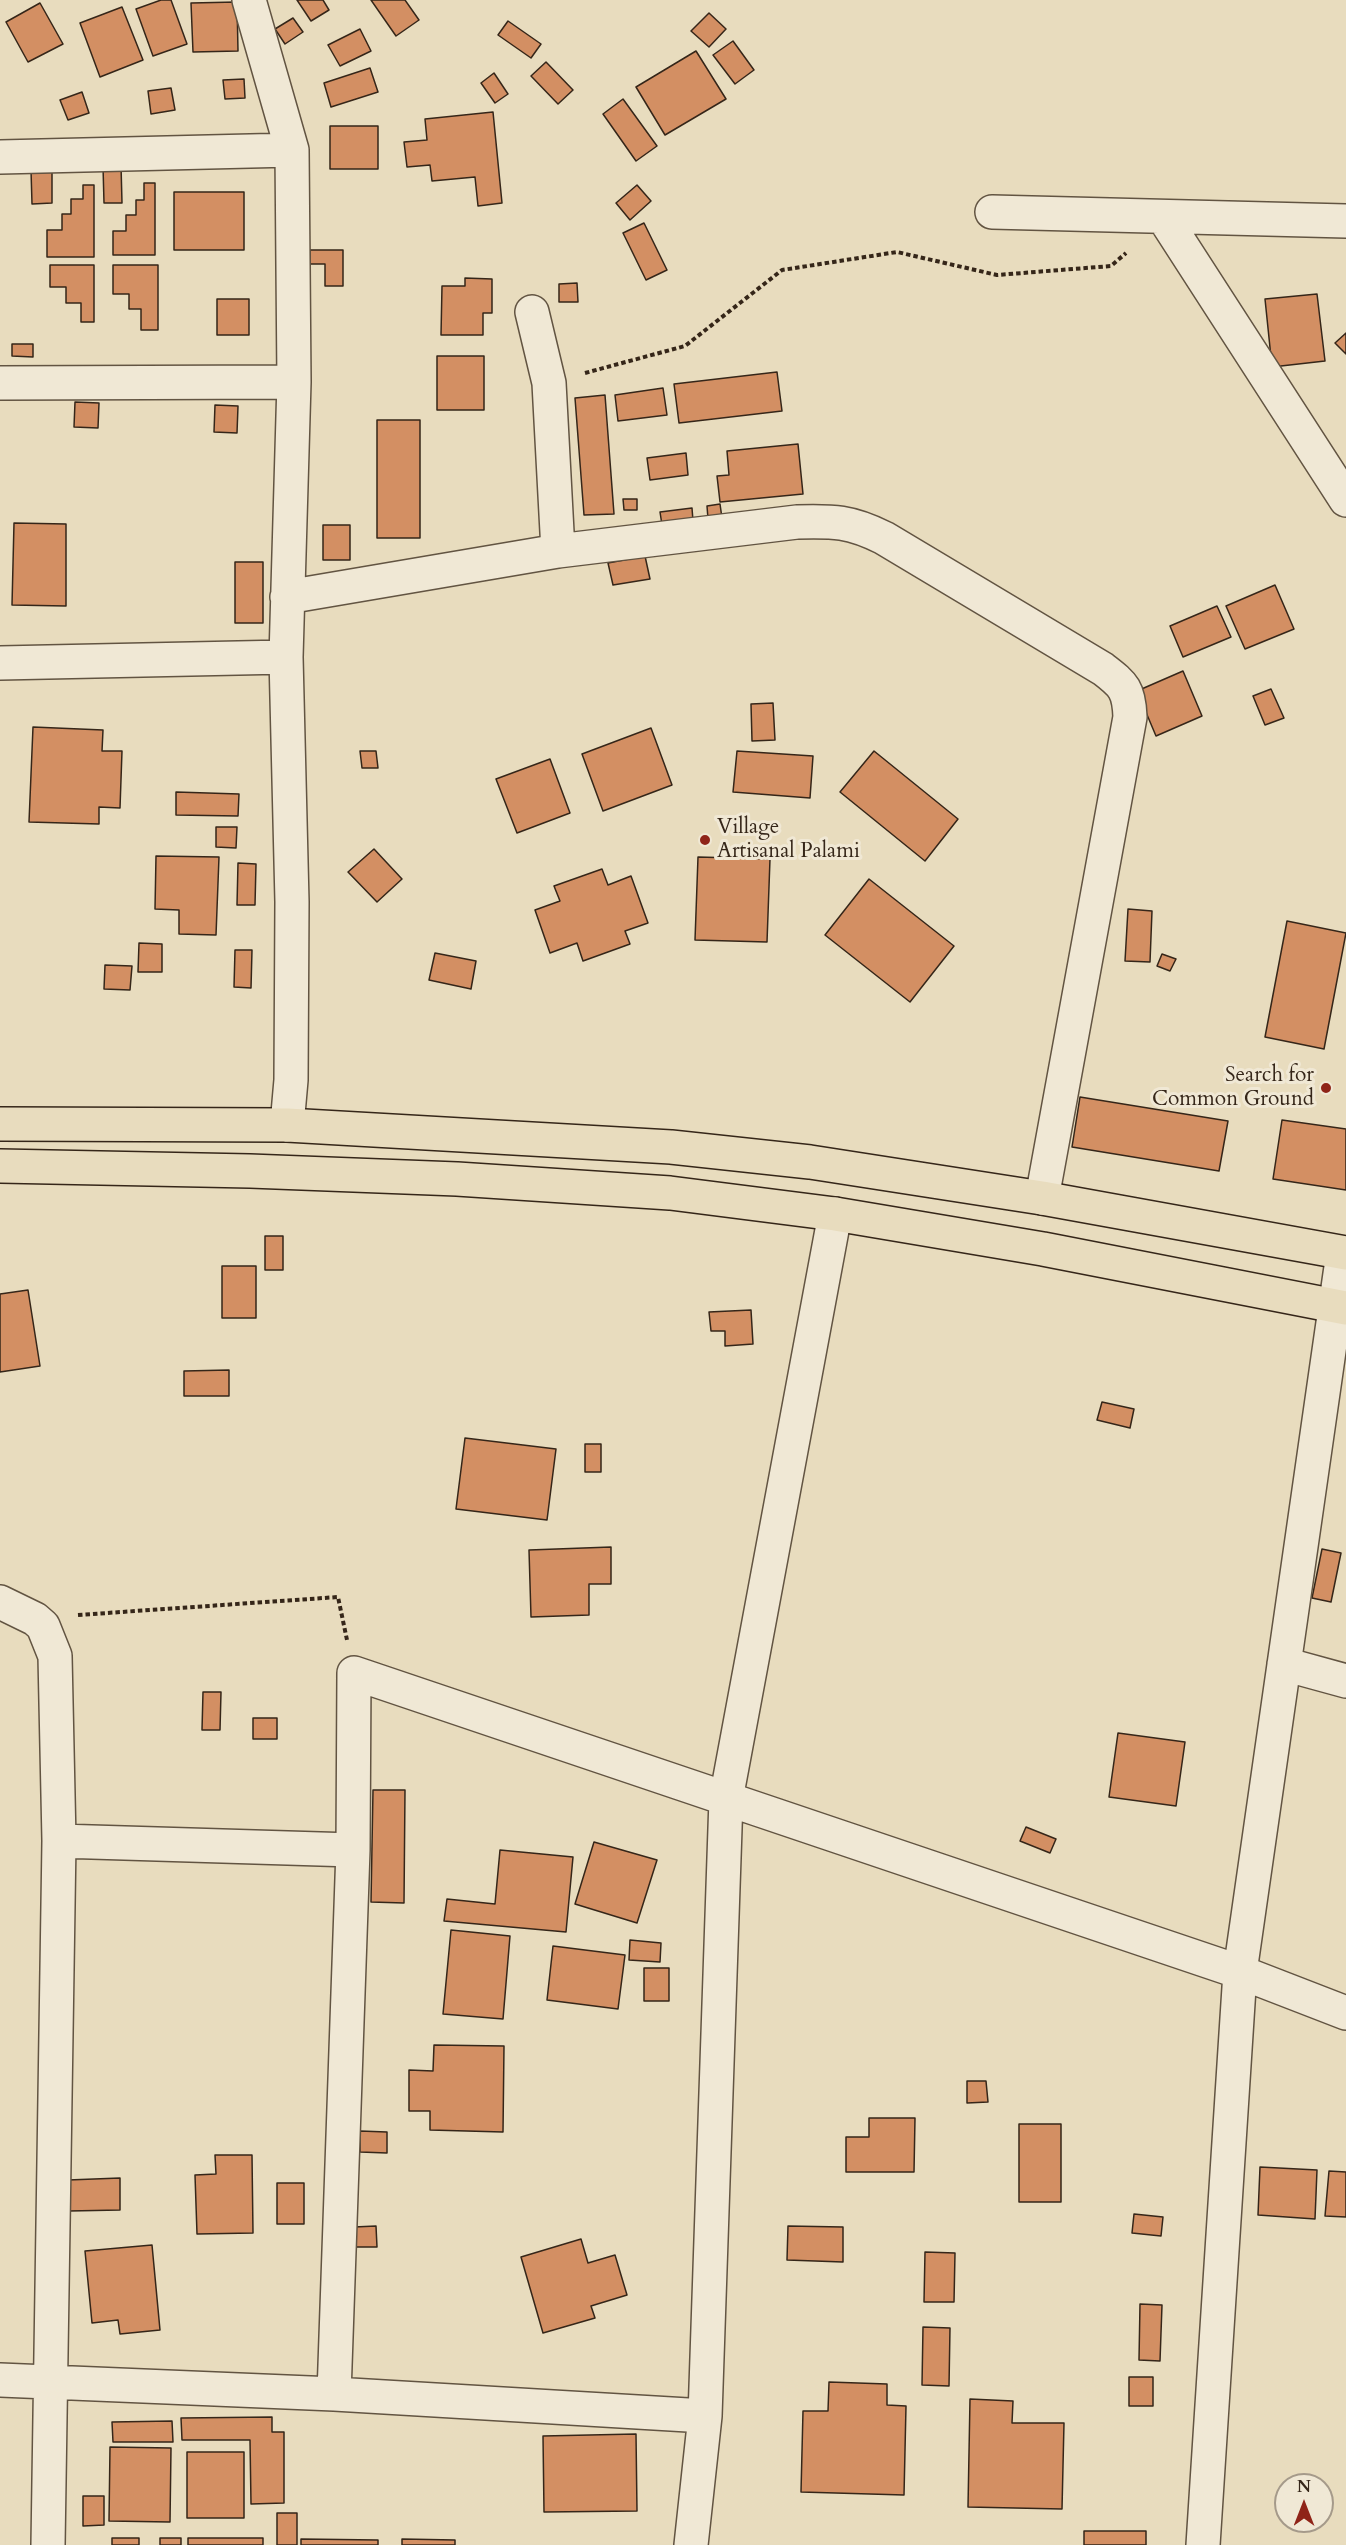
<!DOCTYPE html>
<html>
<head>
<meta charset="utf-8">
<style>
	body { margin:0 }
	#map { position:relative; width:1346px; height:2545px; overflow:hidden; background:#e8dcbe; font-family:Cardo,serif }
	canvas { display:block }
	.north { position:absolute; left:1274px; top:2473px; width:60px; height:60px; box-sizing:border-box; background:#f0e8d5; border:2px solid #a59a8a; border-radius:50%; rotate:0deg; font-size:16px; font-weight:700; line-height:24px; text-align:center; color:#352619 }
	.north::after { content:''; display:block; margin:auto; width:21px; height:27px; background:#8f2418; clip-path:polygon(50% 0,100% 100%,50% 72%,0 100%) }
</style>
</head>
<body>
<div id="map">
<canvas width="1346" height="2545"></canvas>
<div class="north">N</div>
</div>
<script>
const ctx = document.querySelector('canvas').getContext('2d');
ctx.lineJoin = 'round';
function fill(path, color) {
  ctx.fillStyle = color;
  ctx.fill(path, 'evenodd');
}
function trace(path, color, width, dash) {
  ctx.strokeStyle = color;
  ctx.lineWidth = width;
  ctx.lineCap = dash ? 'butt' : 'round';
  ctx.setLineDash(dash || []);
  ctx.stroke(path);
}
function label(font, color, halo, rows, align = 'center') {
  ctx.font = font + ' Cardo,serif';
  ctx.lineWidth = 6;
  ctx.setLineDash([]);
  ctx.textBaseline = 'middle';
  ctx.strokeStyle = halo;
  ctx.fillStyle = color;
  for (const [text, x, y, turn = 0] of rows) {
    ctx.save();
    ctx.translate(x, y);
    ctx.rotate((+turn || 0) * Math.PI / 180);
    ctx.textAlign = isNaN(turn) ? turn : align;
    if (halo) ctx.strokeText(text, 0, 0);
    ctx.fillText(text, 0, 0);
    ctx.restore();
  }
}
const building = new Path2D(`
	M161 0H171L187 44 153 56 136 9Z
	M297 0H323L329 10 311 21Z
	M371 0H405L419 20 396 36Z
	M237 2 238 51 193 52 191 3Z
	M40 3 63 44 28 62 6 22Z
	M122 7 143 60 100 77 80 23Z
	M709 13 726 29 709 47 691 31Z
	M293 18 303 32 285 44 275 29Z
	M508 21 541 44 531 58 498 35Z
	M360 29 371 51 340 66 328 45Z
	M733 41 754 70 735 84 713 55Z
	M696 51 726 99 665 135 636 87Z
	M546 62 573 90 558 104 531 76Z
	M370 68 378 92 331 107 324 83Z
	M494 73 508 94 495 103 481 83Z
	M244 79 245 98 225 99 223 80Z
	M171 88 175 110 151 114 148 91Z
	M82 92 89 113 68 120 60 100Z
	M623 99 657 146 636 161 603 114Z
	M493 112 502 203 478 206 475 177 432 181 430 165 407 167 404 142 427 140 425 119Z
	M330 126H378V169H330Z
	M121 165 122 203H104L103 166Z
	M31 170H52V203L32 204Z
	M144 183H155V255H113V231H126V215H136V200H144Z
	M83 185H94V257H47V230H62V214H71V199H83Z
	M637 185 651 201 630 220 616 203Z
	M174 192H244V250H174Z
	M644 223 667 270 646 280 623 233Z
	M310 250H343V286H325V264H310Z
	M50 265H94V322H81V303H66V287H50Z
	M113 265H158V330H141V309H129V294H113Z
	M465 278 492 279V313H483V335H441L442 286H465Z
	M577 283 578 302H559V284Z
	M1317 294 1325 361 1272 367 1265 299Z
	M217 299H249V335H217Z
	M1346 333V354L1335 343Z
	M12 344H33V357L12 356Z
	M437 356H484V410H437Z
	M777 372 782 411 679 423 674 384Z
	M663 388 667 415 618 421 615 395Z
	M605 395 614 514 584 515 575 398Z
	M75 402 99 403 98 428 74 427Z
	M215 405 238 406 237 433 214 432Z
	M377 420H420V538H377Z
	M798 444 803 494 720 502 717 476 729 475 727 451Z
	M686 453 688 475 650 480 647 458Z
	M623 499H637V510H624Z
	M720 504 722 518 708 519 707 506Z
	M692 508 693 521 662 525 660 512Z
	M14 523 66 524V606L12 605Z
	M323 525H350V560H323Z
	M645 556 650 579 613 585 608 563Z
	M235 562H263V623H235Z
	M1275 585 1294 629 1245 649 1226 606Z
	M1217 606 1231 637 1183 657 1170 626Z
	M1183 671 1202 716 1156 736 1137 691Z
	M1271 689 1284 718 1265 725 1253 696Z
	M773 703 775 740 752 741 751 704Z
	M33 727 103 730 102 751H122L120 808 99 807V824L29 822Z
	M651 728 672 785 603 811 582 754Z
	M360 751H376L378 768H362Z
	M737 751 813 756 810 798 733 792Z
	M874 751 958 819 925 861 840 792Z
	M550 759 570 813 517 833 496 779Z
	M176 792 239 794 238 816 176 815Z
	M216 827H237L236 848 216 847Z
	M374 849 402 879 377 902 348 872Z
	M156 856 219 857 216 935 179 934V910L155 909Z
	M698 857 770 859 767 942 695 940Z
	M238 863 256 864 255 905H237Z
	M602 869 608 885 631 876 648 923 625 931 630 944 583 961 577 943 550 953 535 910 560 901 554 886Z
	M869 879 954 946 910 1002 825 935Z
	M1128 909 1152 911 1150 962 1125 961Z
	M1287 921 1346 933 1324 1049 1265 1037Z
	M139 943 162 944V972H138Z
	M235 950H252L251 988 234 987Z
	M435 953 476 961 471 989 429 980Z
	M1162 954 1176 959 1170 971 1157 966Z
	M105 965 132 966 130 990 104 989Z
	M1080 1097 1228 1121 1219 1171 1072 1147Z
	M1282 1120 1346 1129V1190L1273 1179Z
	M265 1236H283V1270H265Z
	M222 1266H256V1318H222Z
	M28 1290 40 1366 0 1372V1294Z
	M751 1310 753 1344 725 1346V1331H711L709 1312Z
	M229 1370V1396H184V1371Z
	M1102 1402 1134 1409 1130 1428 1097 1420Z
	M465 1438 556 1449 547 1520 456 1509Z
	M585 1444H601V1472H585Z
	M611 1547V1584H589V1615L531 1617 529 1550Z
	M1322 1549 1341 1553 1331 1602 1312 1598Z
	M203 1692H221L220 1730H202Z
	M253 1718H277V1739H253Z
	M1118 1733 1185 1742 1176 1806 1109 1797Z
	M373 1790H405L404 1903 371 1902Z
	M1026 1827 1056 1839 1050 1853 1020 1841Z
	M594 1842 657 1860 637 1923 575 1904Z
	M500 1850 573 1857 566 1932 444 1921 447 1899 495 1904Z
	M451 1930 510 1936 503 2019 443 2014Z
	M630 1940 661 1943 660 1962 629 1960Z
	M553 1946 625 1955 618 2009 547 2000Z
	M644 1968H669V2001H644Z
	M434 2045 504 2046 503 2132 430 2130V2111H409V2070L433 2071Z
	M967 2081H986L988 2102 967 2103Z
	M869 2118H915L914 2172H846V2137H869Z
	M1019 2124H1061V2202H1019Z
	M360 2131 387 2132V2153L360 2152Z
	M215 2155H252L253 2233 197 2234 195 2175 216 2174Z
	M1260 2167 1317 2170 1315 2219 1258 2215Z
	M1329 2171 1346 2172V2217L1325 2216Z
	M120 2178V2210L69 2211 68 2180Z
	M277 2183H304V2224H277Z
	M1134 2214 1163 2217 1161 2236 1132 2233Z
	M376 2226 377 2247H355L354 2227Z
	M788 2226 843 2227V2262L787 2260Z
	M581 2239 588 2263 615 2255 627 2295 591 2306 595 2318 543 2333 521 2257Z
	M152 2245 160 2330 120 2334 118 2320 92 2323 85 2251Z
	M925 2252 955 2253 954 2302H924Z
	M1140 2304 1162 2305 1160 2361 1139 2360Z
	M923 2327 950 2328 949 2386 922 2385Z
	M1129 2377H1153V2406H1129Z
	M829 2382 887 2384V2405L906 2406 904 2495 801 2492 803 2411H828Z
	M970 2399 1013 2401 1012 2423H1064L1062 2509 968 2507Z
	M272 2417V2432H284V2503L251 2504 250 2440H182L181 2418Z
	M172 2421 173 2442H113L112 2422Z
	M636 2434 637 2511 544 2512 543 2436Z
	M110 2447 171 2448 170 2522 109 2521Z
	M187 2452H244V2518H187Z
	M83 2496H104V2525L83 2526Z
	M277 2513H297V2545H277Z
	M1084 2531H1146V2545H1084Z
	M112 2538H139V2545H112Z
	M160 2538H181V2545H160Z
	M188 2538H263V2545H188Z
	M301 2539 378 2540V2545H301Z
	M402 2539 455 2540V2545H402Z`);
fill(building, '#d38f63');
trace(building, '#352619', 1.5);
const street = new Path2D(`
	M249 0 292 150 294 382 286 657 292 902 291 1080 287 1125
	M0 157 292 150
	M992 212 1346 221
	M1164 218 1346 500
	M532 312 549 383 558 551
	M0 383 294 382
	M287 597 558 551 797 522C834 521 850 521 884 538L1103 669C1124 685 1129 690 1130 717L1042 1198
	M0 663 286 657
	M0 1602 35 1619 43 1626 55 1656 59 1841 48 2545
	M1284 1664 1346 1681
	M59 1841 353 1850
	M0 2380 334 2394 705 2416
	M334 2394 353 1850 354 1673 1240 1972 1346 2013
	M691 2545 705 2416 726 1799 835 1214
	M1203 2545 1240 1972 1343 1253`);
const highway = new Path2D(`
	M0 1124 287 1125 671 1147 810 1162 1042 1198 1346 1253
	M0 1166 250 1171 457 1179 670 1193 835 1214 1043 1249 1346 1308`);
trace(street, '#625442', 36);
trace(highway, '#352619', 36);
trace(new Path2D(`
	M585 373 685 346 782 270 897 252 997 275 1111 266 1126 253
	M78 1615 338 1597 347 1640`), '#352619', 4, [4.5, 3]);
trace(street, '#f0e8d5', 33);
trace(highway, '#e8dcbe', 33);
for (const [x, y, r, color] of [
	[705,840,6,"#8f2418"],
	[1326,1088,6,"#8f2418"]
]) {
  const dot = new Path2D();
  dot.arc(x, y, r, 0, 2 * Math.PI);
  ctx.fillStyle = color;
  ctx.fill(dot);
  trace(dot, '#f0e8d5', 2);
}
label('21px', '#352619', '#f0e8d5', [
	["Village",717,828],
	["Artisanal Palami",717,852],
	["Search for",1314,1076,"right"],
	["Common Ground",1314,1100,"right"]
], 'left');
</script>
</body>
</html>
